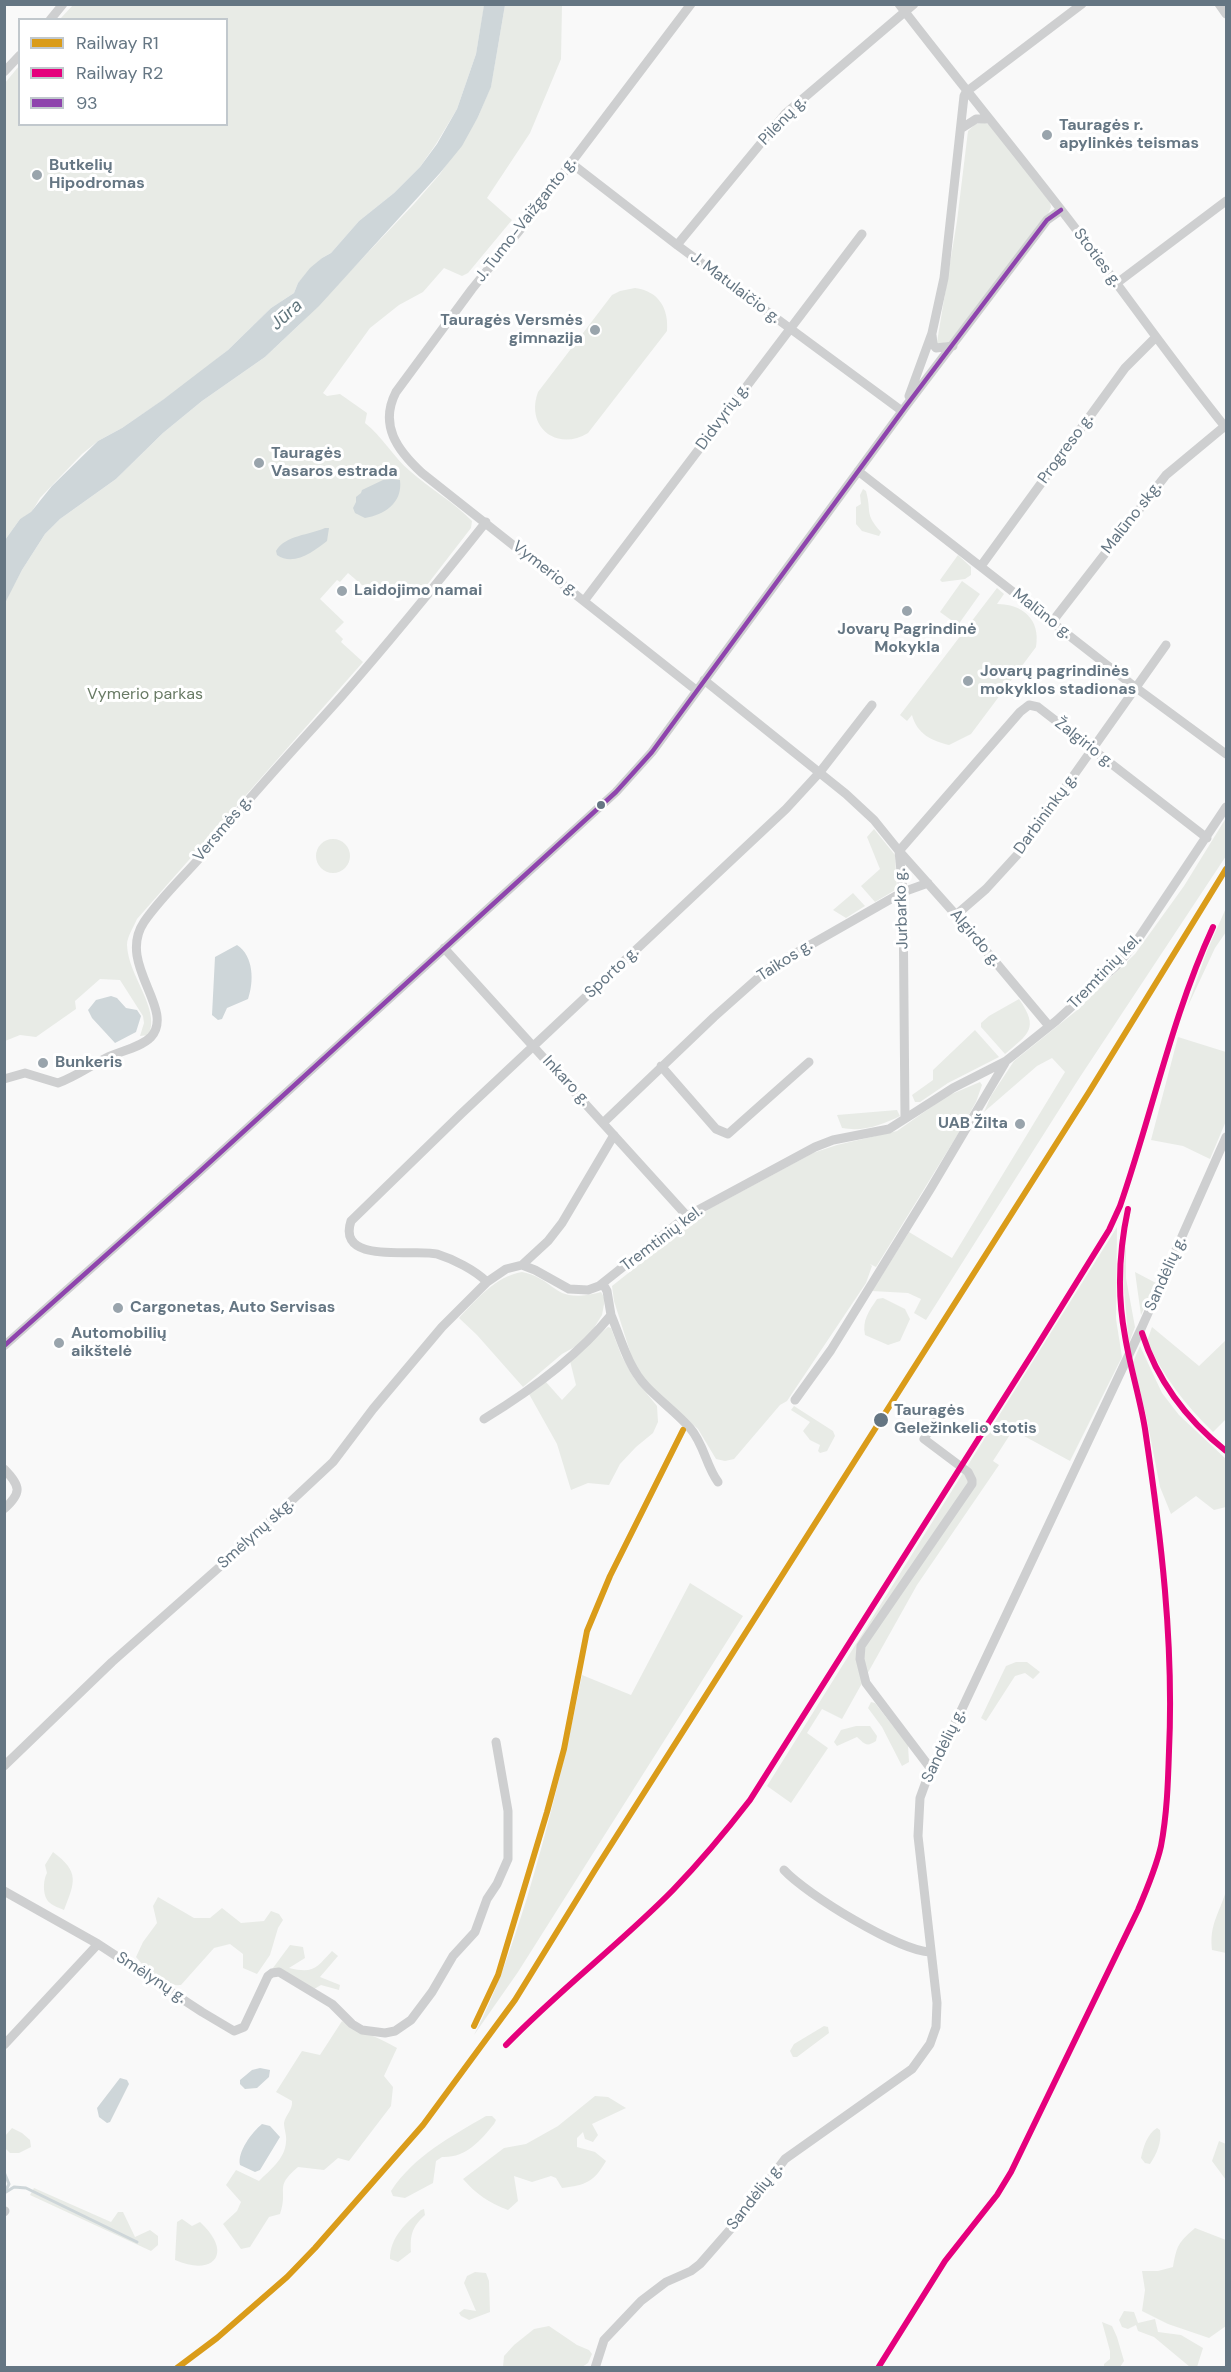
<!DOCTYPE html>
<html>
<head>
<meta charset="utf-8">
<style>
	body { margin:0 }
	#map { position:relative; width:1231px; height:2372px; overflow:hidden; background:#f9f9f9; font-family:"DM Sans",sans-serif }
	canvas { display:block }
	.frame { position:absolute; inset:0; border:6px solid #657683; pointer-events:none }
	.legend { position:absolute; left:18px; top:18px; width:210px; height:108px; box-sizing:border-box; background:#fff; border:2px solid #c1c8cd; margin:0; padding:8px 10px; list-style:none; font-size:18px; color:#657683 }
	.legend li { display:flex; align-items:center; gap:12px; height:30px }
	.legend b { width:30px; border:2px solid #c1c8cd }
</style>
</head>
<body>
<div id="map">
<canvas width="1231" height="2372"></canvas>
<div class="frame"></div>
<ul class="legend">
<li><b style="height:8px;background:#da9c1a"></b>Railway R1</li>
<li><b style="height:8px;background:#e5007d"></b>Railway R2</li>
<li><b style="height:8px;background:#8e44ad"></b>93</li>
</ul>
</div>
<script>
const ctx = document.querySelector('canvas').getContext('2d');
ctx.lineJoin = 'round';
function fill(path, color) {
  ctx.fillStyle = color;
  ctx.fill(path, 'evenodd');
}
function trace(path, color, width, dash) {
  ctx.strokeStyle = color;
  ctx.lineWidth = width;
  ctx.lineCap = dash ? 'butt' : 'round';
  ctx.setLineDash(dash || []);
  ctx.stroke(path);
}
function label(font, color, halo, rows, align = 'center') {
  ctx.font = font + ' "DM Sans",sans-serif';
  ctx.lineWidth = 6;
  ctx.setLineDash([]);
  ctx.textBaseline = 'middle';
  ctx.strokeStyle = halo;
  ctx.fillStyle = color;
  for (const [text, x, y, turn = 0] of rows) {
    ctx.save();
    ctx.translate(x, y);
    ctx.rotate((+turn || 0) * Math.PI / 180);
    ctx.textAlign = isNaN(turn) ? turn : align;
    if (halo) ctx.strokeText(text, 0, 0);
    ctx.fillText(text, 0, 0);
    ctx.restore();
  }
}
fill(new Path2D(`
	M73 5H484V7L476 54 457 109 436 144 420 167 394 193 359 221 331 253 322 258 298 283 294 293 271 308 228 350 185 385 122 428 98 441 82 454 40 498 31 513 20 519 5 540V83L19 66 20 124H226V20L60 19Z
	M505 5H562L561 59 530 133 487 198 512 220 468 273 462 276 444 268 423 292 399 305 370 328 323 393 327 396 340 394 367 413 365 423C383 437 393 457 410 471 430 489 454 502 472 521L471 528 420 594 362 585 348 573 340 582 337 580 320 599 344 622 335 631 343 639 341 642 363 662 137 919C134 926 127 937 127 945 128 976 160 1007 149 1035L140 1036 144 1023 143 1016 120 980 100 979 75 1001 76 1009 36 1037 20 1035 5 1041 4 603 22 570 45 534 60 519 116 479 163 433 202 401 265 357 300 324 414 204 440 174 478 117 491 86Z
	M985 123 990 125 1050 202 1051 207 1048 214 949 342 938 344 937 342 957 221 968 131 975 124Z
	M635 288C659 291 669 309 667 331L588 433C557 452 525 427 538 392L612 295 620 291Z
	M863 489 866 491C872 513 864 513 881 532L879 536 862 531 856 524V507L861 504 860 495Z
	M958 555 971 567V575L965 579 942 582 940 580Z
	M962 581 980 594 958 625 940 612Z
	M997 588 1004 594 997 604C1022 604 1041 619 1036 647L971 734 949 745C932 741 917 734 912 715L907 721 900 715Z
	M1226 818V856L1078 1080 926 1320 914 1313 921 1299 908 1293 872 1291 909 1232 952 1258 1065 1072 1052 1058 1037 1066 984 1112 991 1096 1014 1061 1076 1011 1135 954 1184 886Z
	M874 829 895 855 897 889 875 902 861 886 880 869 867 837Z
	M316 856a17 17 0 1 1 34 0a17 17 0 1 1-34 0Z
	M853 893 865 906 846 918 833 910Z
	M1226 908V932L1215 948 1187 1008 1207 951Z
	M1019 999C1040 1029 1028 1034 1005 1054L981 1027V1023L989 1016Z
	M975 1030 999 1057 948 1083 920 1102H915L912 1095 933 1080V1070Z
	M1178 1037 1226 1052V1121L1210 1159 1183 1146 1151 1140Z
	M980 1082 982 1085 976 1102 958 1134 876 1267 870 1264 872 1266 866 1283 787 1401 780 1405 734 1459 725 1461 716 1459 698 1429 650 1387 633 1361 614 1301 612 1286 709 1209 813 1153 837 1145 897 1131 947 1096Z
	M897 1110 900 1116C882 1125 863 1132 842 1128L837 1115Z
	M1117 1227 1116 1319 1122 1357 1070 1461 1013 1430 993 1461 999 1465 917 1585 842 1719 822 1709 807 1733 828 1748 791 1803 767 1786Z
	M1126 1238V1278L1135 1327 1129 1343 1123 1280Z
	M522 1272C559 1280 551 1305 601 1292L605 1299 602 1315 592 1331 580 1344 562 1354 523 1387 477 1335 459 1318C476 1300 496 1276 522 1272Z
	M1135 1272 1156 1283 1141 1315Z
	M883 1298 905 1309 910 1319 900 1341 888 1345 865 1335C862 1320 869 1311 877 1299Z
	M608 1327 611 1328 622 1357 634 1378 657 1406 658 1422 653 1433 636 1447 620 1464 609 1485 588 1483 571 1490 557 1444 529 1394 546 1382 562 1400 576 1385 570 1361Z
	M1152 1327 1199 1366 1226 1340V1419L1213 1432C1185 1405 1163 1376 1147 1341Z
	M1140 1346 1162 1393 1179 1415 1226 1459V1507L1214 1510 1196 1496 1171 1514 1160 1487 1147 1420 1133 1362Z
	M794 1406 833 1431 835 1436 827 1451 820 1453 818 1451 820 1445 810 1440 803 1431 810 1422 791 1410Z
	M690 1583 743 1616 518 1972 474 2035C497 1991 512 1945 527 1898 549 1824 567 1751 582 1675L631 1695Z
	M1016 1662H1027L1040 1672 1033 1679 1025 1673 1015 1676 986 1721 981 1718 1006 1666Z
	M871 1702 875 1703 908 1745 909 1762 902 1766 882 1727 868 1708Z
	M856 1726H870L877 1736 876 1741C866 1748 864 1743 857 1737L837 1746 834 1742 841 1730Z
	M53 1852C80 1872 75 1882 64 1910 60 1908 53 1906 50 1903 42 1897 43 1880 47 1873L45 1865Z
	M1226 1891V1953L1212 1950C1209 1925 1219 1914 1226 1891Z
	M158 1897 194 1918H210L222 1908 241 1923 264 1921 271 1911 279 1914 283 1920 278 1928 270 1955 257 1974 243 1968V1954L230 1944 214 1948 181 1985C163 1987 147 1970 136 1957L143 1942 157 1923 153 1906Z
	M290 1945 303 1947 305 1958 289 1968C314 1974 316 1968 332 1951L338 1956 320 1977 340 1985 339 1990 321 1985 309 1992 276 1975 267 1976Z
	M342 2021C360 2032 379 2037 397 2048L384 2076 393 2087 391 2106 349 2161 338 2158 324 2170 298 2167C273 2188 289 2188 280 2214L269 2217 250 2247 241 2249 223 2224 237 2211 241 2202 226 2185 236 2170 259 2181C270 2170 285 2159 286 2142 287 2136 284 2129 284 2123 285 2115 293 2110 292 2101L276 2092 302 2051 320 2055Z
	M824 2026 828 2027 829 2033 797 2057H793L790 2051 794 2044Z
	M595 2096 608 2097 626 2108 592 2124 598 2135 593 2142 585 2139 583 2132 577 2138V2147L595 2152 606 2161C594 2182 586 2185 562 2188L556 2178 551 2176 532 2182 514 2176 518 2201 508 2210C489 2203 476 2194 463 2179L504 2148 526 2144 558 2126Z
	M486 2116H492L496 2120 494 2124C480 2141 466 2158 442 2157L436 2161 433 2183 405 2198 393 2196 391 2191C414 2156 450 2137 486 2116Z
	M12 2128 22 2133 30 2140 31 2147 19 2153H10L5 2148V2136Z
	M1157 2128 1160 2130C1162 2141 1157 2154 1150 2164L1145 2163 1141 2158C1143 2148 1147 2134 1157 2128Z
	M1219 2141 1226 2144V2180L1212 2161Z
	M34 2188 111 2222 118 2212H123L135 2237 150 2230 158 2236V2245L151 2251 30 2195Z
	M424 2209 425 2215C412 2227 410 2235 411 2252L398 2262 390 2259C390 2237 406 2223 421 2210Z
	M182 2219 192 2226 200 2222C234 2253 214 2277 175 2260L177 2222Z
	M1195 2228 1226 2240V2326L1209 2338 1168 2324 1142 2311 1145 2290 1142 2271H1158L1173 2267C1177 2245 1178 2243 1195 2228Z
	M475 2272 486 2273 489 2281 490 2312 469 2320 461 2316 459 2313 464 2309 476 2311 464 2283 467 2276Z
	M1124 2311 1134 2312 1138 2323 1155 2319 1158 2332 1181 2335 1203 2348 1197 2367H1190L1154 2337 1138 2331 1136 2325 1128 2329 1122 2327 1119 2320Z
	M1102 2322 1112 2326 1117 2337 1124 2361 1120 2367H1104V2364L1110 2359V2351Z
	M549 2326 577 2345 589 2350 592 2354 588 2363 582 2367H503L504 2356 514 2345 534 2329Z`), '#e8ebe6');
fill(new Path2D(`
	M484 5H505L491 87 478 117 462 146 440 173 319 306 265 357 202 401 163 433 116 479 60 519 45 534 22 570 5 603V540L20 519 31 512 52 486 98 441 122 428 164 399 228 350 271 308 294 293 298 283 310 268 322 258 331 253 359 221 394 193 420 167 437 144 457 109 476 54Z
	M392 479 400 480C403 503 384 515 365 518L355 513 353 508 356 502V497L361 493 362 490 383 480Z
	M325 528H329L327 541C314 551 294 567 277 555L276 551C285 535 310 535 325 528Z
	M237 945C254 956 254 982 248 999L227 1008 222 1019 218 1020 212 1015 215 957Z
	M111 996 117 998 126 1008 137 1010 141 1016 136 1032 115 1043 92 1018 88 1010 96 1000Z
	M260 2068 270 2070 269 2077 257 2088 245 2089 240 2084V2080L252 2070Z
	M120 2078 127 2080 129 2084 110 2122 107 2123 99 2117 97 2108Z
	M262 2124 270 2126 280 2137 260 2170 255 2172 240 2165C237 2152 252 2132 262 2124Z`), '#ced6d9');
trace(new Path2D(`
	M4 2172 9 2184 4 2194
	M6 2192 14 2187 26 2188 137 2242`), '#ced6d9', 3);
trace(new Path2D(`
	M691 4 524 225 472 289 396 392C379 425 397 450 422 473L696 690
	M899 4C955 77 1013 147 1069 220 1122 289 1171 360 1226 428
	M1219 4 1226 14
	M50 20 63 4
	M4 72 20 55
	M962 128 976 119H989
	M571 163 677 245 902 411
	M677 245 785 114 914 4
	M1117 283 1226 201
	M932 335 933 344 936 348 953 346
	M909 396 932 333 944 278 964 96 966 92 1082 4
	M858 471 1135 687 1226 754
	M981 566 1125 368 1156 337
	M584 601 862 234
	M1052 622 1166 475 1225 426
	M704 680 846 794 874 820 899 851 903 892 905 1118
	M956 915 986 889 1018 854 1166 645
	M444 948 687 1216
	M1049 1026 956 915 899 851 1020 712 1029 705 1038 707 1207 838
	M661 1066 716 1129 728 1134 809 1062
	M4 1079 25 1073 58 1083C75 1077 90 1066 106 1058 120 1051 140 1048 151 1037 176 1009 116 964 144 922 163 894 194 867 215 840 255 790 299 744 341 697 391 640 439 581 486 522
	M604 1122 714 1017 768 969 903 892 928 883
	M522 1265 548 1241 562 1223 614 1135
	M487 1282C475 1270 453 1259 437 1254 417 1248 336 1266 351 1221L461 1114 786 809 820 772 872 705
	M611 1315C621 1339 628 1367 646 1386 660 1401 677 1413 690 1428 704 1444 706 1466 718 1482
	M4 1346 197 1174 616 792 652 752 906 406 1047 220 1061 210
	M795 1400 831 1350 931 1188 1005 1063
	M484 1419C530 1391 577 1357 611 1315L607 1291 603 1284
	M4 1469C21 1486 22 1493 4 1509
	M4 1766 112 1662 241 1548 333 1462 373 1409 442 1327 487 1282 506 1269 522 1265 535 1270 569 1289 588 1290 599 1286 687 1216 815 1147 833 1140 889 1129 953 1088 1006 1061 1056 1021 1116 966 1134 945 1226 807
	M931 1769 866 1683 860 1659 861 1646 972 1484V1480L968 1472 924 1439 940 1412
	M784 1870C806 1894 899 1951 930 1952
	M4 1891 98 1944 202 2012 234 2031 244 2027 268 1976 272 1973 279 1972 332 2004 352 2024 362 2030 385 2033 395 2031 411 2020 432 1992 453 1956 475 1932 487 1899 497 1884 508 1859V1811L496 1742
	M4 2045 98 1944
	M4 2212 5 2211
	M595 2368 604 2340 641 2301 666 2282 691 2271 700 2264 742 2216 785 2159 912 2069 930 2044 936 2027 937 2003 918 1836 920 1798 928 1776 960 1713 1141 1329 1226 1137`), '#cecfd0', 9);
trace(new Path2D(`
	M4 1346 197 1174 616 792 652 752 906 406 1047 220 1061 210`), '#8e44ad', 4.5);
trace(new Path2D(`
	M474 2026 498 1975 547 1812 564 1749 587 1631 610 1576 683 1430
	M177 2368 217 2338 287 2277 315 2248 423 2125 515 2000 595 1870 1089 1092 1226 869`), '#da9c1a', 6);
trace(new Path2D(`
	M1142 1333C1157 1380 1187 1420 1226 1451
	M506 2045C559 1990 620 1944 673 1890 701 1861 726 1831 750 1800L1034 1351 1109 1230 1120 1206C1152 1114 1172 1016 1213 927
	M878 2368 945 2261 997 2195 1011 2172 1138 1910C1147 1889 1156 1868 1161 1846 1167 1814 1168 1783 1169 1751 1174 1643 1161 1536 1145 1429 1140 1398 1130 1367 1125 1336 1117 1294 1119 1251 1128 1209`), '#e5007d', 6);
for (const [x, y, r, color] of [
	[1047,135,6,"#99a4ac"],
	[37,175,6,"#99a4ac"],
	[595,330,6,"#99a4ac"],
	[259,463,6,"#99a4ac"],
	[342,591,6,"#99a4ac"],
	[907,611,6,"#99a4ac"],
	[968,681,6,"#99a4ac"],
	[601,805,5,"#657683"],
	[43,1063,6,"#99a4ac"],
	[1020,1124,6,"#99a4ac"],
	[118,1308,6,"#99a4ac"],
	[59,1343,6,"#99a4ac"],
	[881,1420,8,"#657683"]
]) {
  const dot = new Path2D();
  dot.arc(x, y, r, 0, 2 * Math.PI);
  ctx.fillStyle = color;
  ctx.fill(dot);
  trace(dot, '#fff', 2);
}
label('16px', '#657683', '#fff', [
	["Pilėnų g.",783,121,-46],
	["J. Tumo-Vaižganto g.",526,220,-52],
	["Stoties g.",1097,258,53],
	["J. Matulaičio g.",735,288,37],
	["Didvyrių g.",723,417,-54],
	["Progreso g.",1066,449,-54],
	["Malūno skg.",1132,518,-52],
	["Vymerio g.",545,569,38],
	["Malūno g.",1042,614,38],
	["Žalgirio g.",1084,743,38],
	["Darbininkų g.",1046,814,-54],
	["Versmės g.",223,829,-50],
	["Jurbarko g.",902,909,-92],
	["Algirdo g.",975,938,50],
	["Taikos g.",785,961,-33],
	["Tremtinių kel.",1105,972,-46],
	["Sporto g.",612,973,-43],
	["Inkaro g.",566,1081,47],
	["Tremtinių kel.",662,1239,-37],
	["Sandėlių g.",1166,1274,-66],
	["Smėlynų skg.",256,1534,-42],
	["Sandėlių g.",944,1746,-64],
	["Smėlynų g.",151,1978,33],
	["Sandėlių g.",755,2197,-52]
]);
label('bold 16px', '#657683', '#fff', [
	["Tauragės r.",1059,126],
	["apylinkės teismas",1059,144],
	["Butkelių",49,166],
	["Hipodromas",49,184],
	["Tauragės Versmės",583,321,"right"],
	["gimnazija",583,339,"right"],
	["Tauragės",271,454],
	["Vasaros estrada",271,472],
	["Laidojimo namai",354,591],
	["Jovarų Pagrindinė",907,630,"center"],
	["Mokykla",907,648,"center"],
	["Jovarų pagrindinės",980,672],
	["mokyklos stadionas",980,690],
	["Bunkeris",55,1063],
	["UAB Žilta",1008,1124,"right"],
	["Cargonetas, Auto Servisas",130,1308],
	["Automobilių",71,1334],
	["aikštelė",71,1352]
], 'left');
label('16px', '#687a64', '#fff', [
	["Vymerio parkas",145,695]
]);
label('bold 16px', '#657683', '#fff', [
	["Tauragės",894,1411],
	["Geležinkelio stotis",894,1429]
], 'left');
label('italic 18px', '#60757c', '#fff', [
	["Jūra",287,315,-42]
]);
</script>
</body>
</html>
